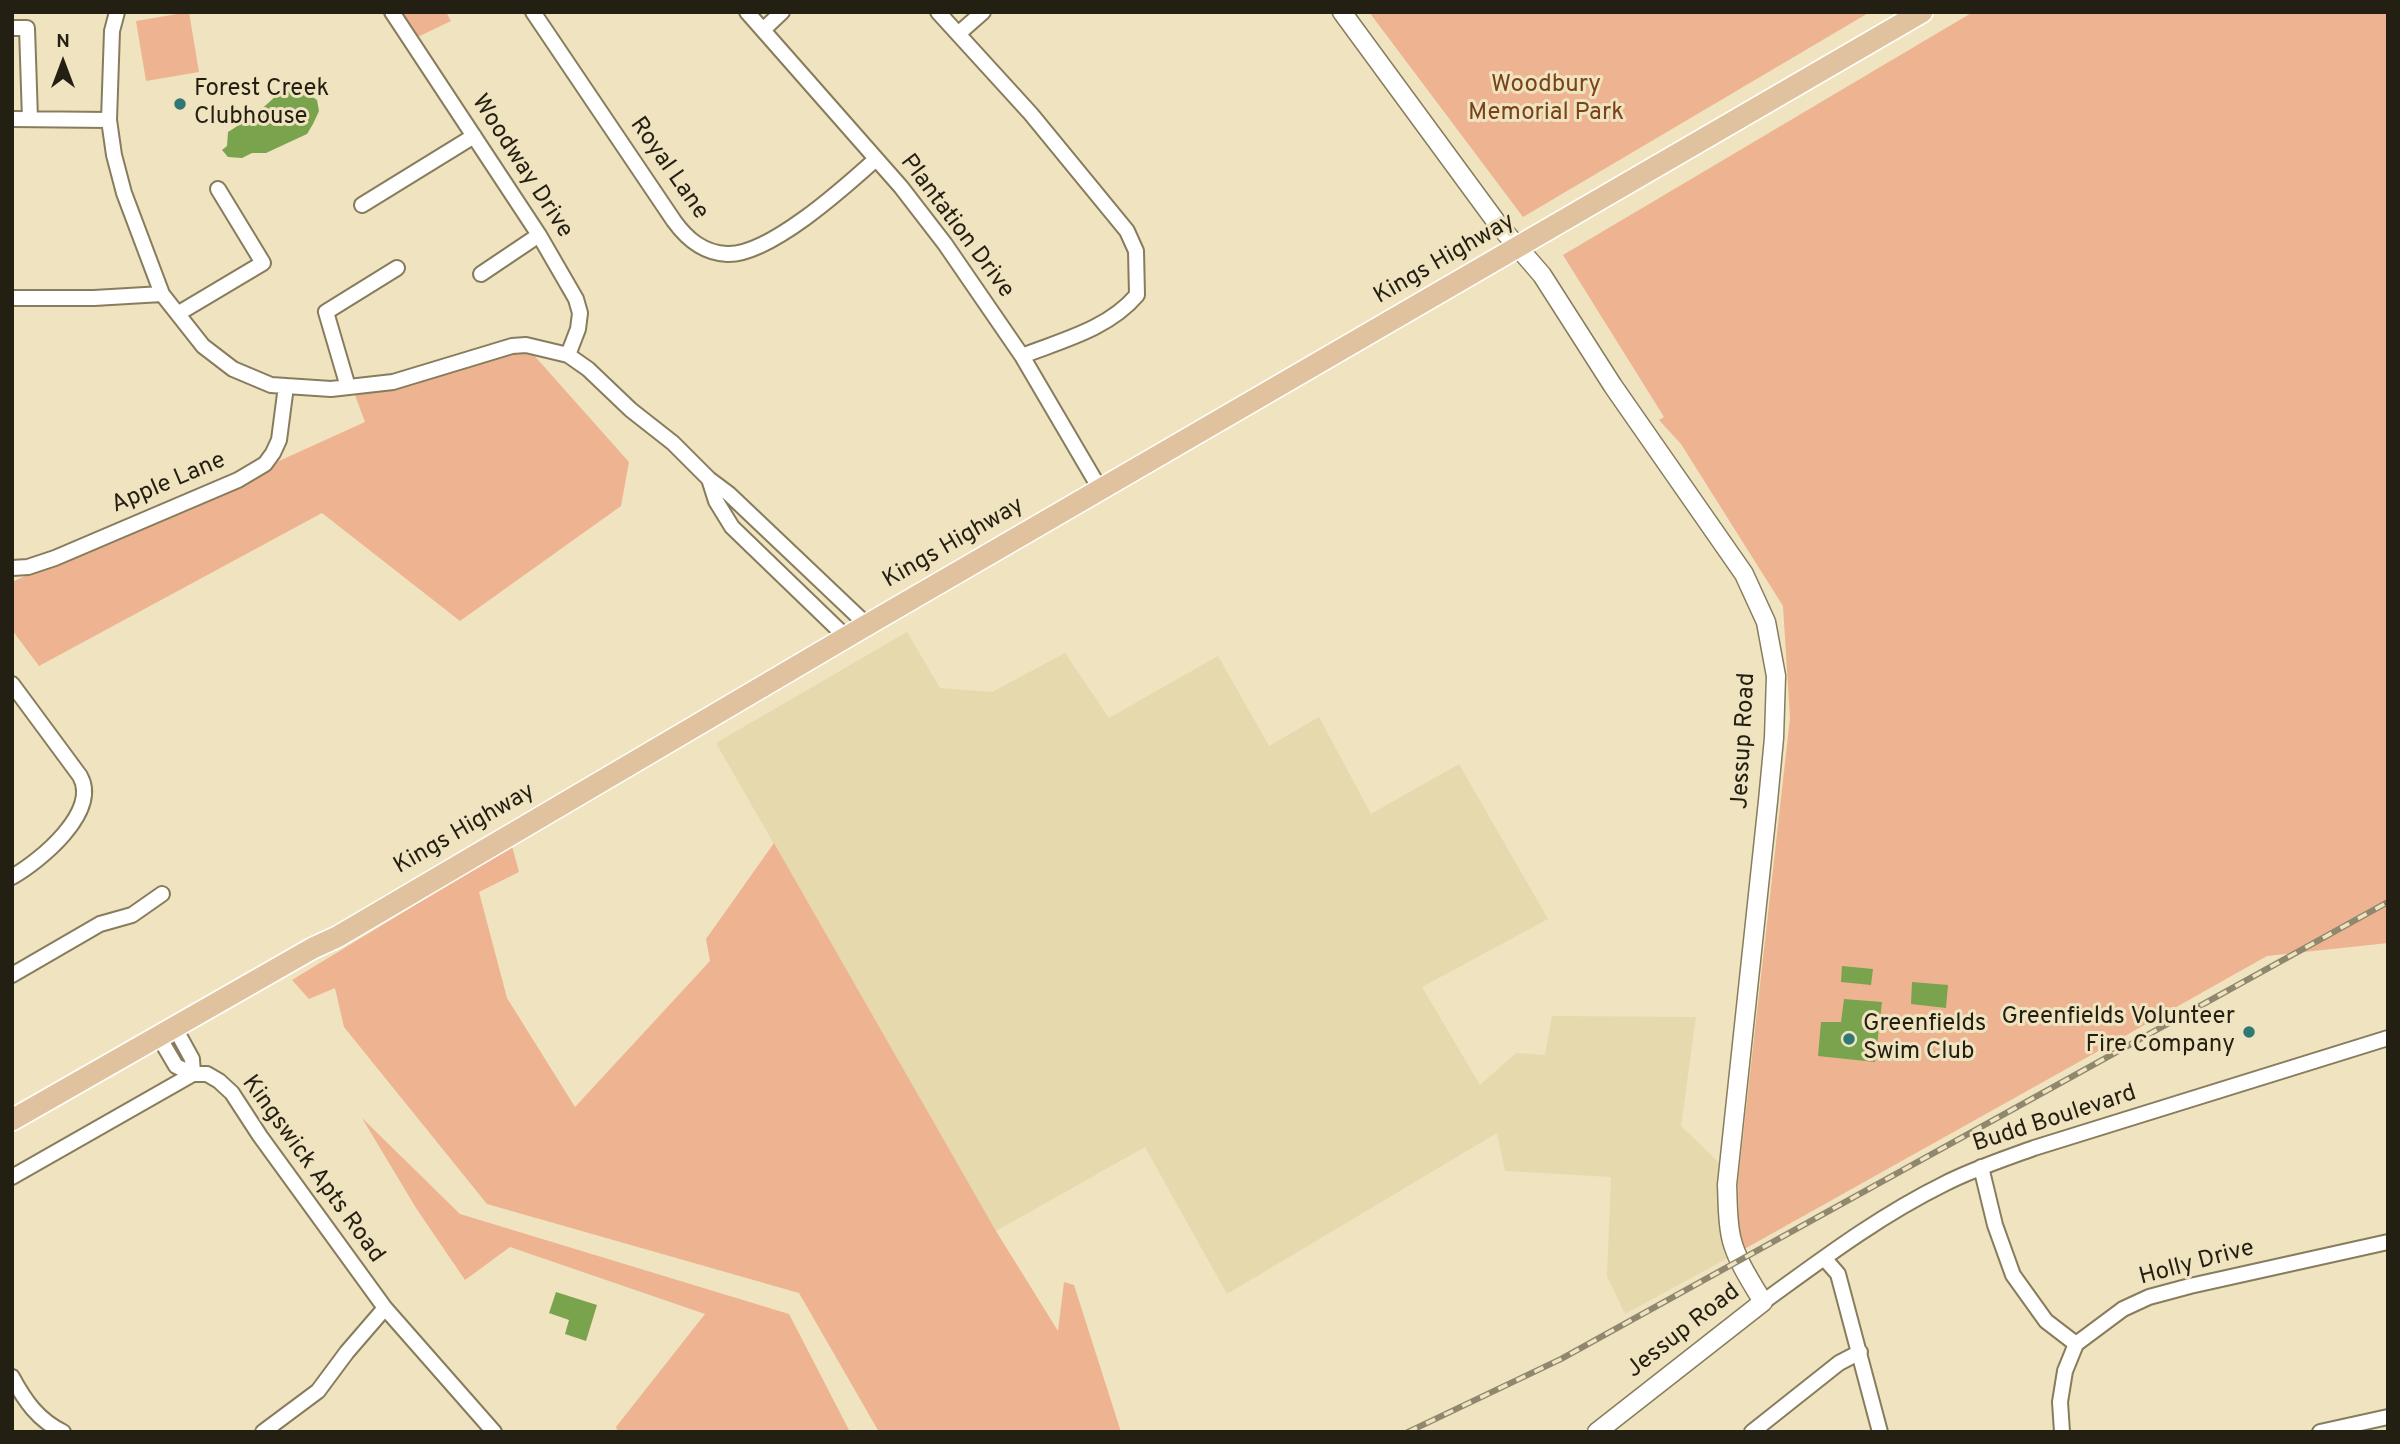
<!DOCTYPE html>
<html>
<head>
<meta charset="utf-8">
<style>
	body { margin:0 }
	#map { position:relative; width:2400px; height:1444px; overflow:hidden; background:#efe3c0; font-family:Overpass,sans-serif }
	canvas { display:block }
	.frame { position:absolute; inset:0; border:14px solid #231f12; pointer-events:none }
	.north { position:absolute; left:28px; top:28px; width:70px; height:70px; -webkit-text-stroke:5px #efe3c0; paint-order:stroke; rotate:0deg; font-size:19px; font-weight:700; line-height:28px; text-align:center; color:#231f12 }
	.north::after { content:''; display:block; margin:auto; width:24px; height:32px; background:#231f12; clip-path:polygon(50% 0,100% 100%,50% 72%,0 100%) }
</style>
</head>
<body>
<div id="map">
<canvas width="2400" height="1444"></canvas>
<div class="frame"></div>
<div class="north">N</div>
</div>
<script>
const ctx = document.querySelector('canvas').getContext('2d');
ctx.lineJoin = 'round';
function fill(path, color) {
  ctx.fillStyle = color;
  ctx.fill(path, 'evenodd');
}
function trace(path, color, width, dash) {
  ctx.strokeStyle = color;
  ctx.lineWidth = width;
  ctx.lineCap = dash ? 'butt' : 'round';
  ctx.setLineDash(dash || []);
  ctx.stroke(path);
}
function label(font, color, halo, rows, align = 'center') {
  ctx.font = font + ' Overpass,sans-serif';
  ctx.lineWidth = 6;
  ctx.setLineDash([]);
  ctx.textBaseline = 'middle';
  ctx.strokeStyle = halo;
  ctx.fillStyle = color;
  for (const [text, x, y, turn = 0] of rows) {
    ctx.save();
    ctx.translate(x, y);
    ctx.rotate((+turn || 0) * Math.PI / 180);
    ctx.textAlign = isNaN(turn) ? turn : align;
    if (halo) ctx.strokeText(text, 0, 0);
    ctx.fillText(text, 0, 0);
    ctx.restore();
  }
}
fill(new Path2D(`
	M907 632 940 688 992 692 1065 653 1109 718 1218 656 1269 746 1319 717 1371 814 1459 764 1548 919 1422 987 1480 1085 1516 1053 1545 1055 1552 1016 1696 1017 1681 1126 1738 1181 1739 1252 1625 1314 1607 1276 1611 1177 1505 1171 1497 1133 1227 1294 1145 1147 996 1231 716 743Z`), '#e7d9ae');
fill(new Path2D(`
	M189 12 199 72 146 81 136 21Z
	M381 12H446L451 21 403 44Z
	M1369 12H1870L1523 217Z
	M1973 12H2388V943L2267 956 2116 1041V1044H2111L1739 1252 1738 1181 1790 718 1783 606 1681 444 1659 420 1664 417 1563 255Z
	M523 343 629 462 621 506 460 621 322 513 39 666 12 630V582L365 422 352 387Z
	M774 843 996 1231 1058 1331 1064 1282 1074 1285 1121 1432H879L799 1293 487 1204 344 1027 335 988 309 999 292 980 512 846 519 872 479 892 507 998 575 1107 710 961 706 939Z
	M362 1118 460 1214 789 1314 850 1432H618L616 1427 705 1314 510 1247 465 1280 416 1208Z`), '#eeb491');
fill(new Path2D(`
	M294 89 304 91 317 100 319 111 313 124 307 134 294 140 266 153H252L242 158 228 157 222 150 227 146 228 132 256 114 276 96Z
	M1842 966 1873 969 1871 985 1841 982Z
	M1912 982 1948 985 1946 1008 1911 1004Z
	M1844 999 1882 1002 1875 1062 1818 1056 1821 1022H1841Z
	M556 1292 597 1305 586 1341 565 1334 569 1320 549 1313Z`), '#7aa34e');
const minor = new Path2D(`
	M117 12 112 31 109 120 114 155 124 193 162 294 203 346 233 369 271 385 331 389 393 382 512 346 526 345 568 355 588 369 631 410 673 443 709 479 729 494 867 625
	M392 12 539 235 576 299 580 313 578 329 568 355
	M533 12 674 221C687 239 703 253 727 254 769 256 846 186 876 159
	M747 12 901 187 945 244 1022 356 1100 489
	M938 12 1031 114 1127 231 1136 251 1137 295C1108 329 1063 340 1022 356
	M12 28H27L30 119
	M763 30 782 12
	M958 34 983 12
	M12 119 109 120
	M362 205 474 136
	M481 274 539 235
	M12 298H94L162 294
	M179 313 263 263 218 189
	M348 387 326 312 397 268
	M709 479 716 501 732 527 846 637
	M12 568 28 567 55 558 238 480 265 464 273 453 279 440 286 386
	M12 684 80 776C100 812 40 861 12 877
	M12 975 100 924 132 915 162 894
	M159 1037 176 1066 193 1074 192 1059 175 1028
	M1981 1167 1995 1225 2013 1275 2046 1321 2076 1344
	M12 1177 193 1074H207L219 1081 232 1093 260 1136 385 1308 494 1432
	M1824 1258 1838 1274 1880 1432
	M1763 1302C1821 1260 1879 1216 1944 1184 1973 1169 2004 1159 2034 1148L2388 1038
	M12 1377C25 1401 38 1420 63 1432
	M263 1432 318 1391 347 1352 385 1308
	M1752 1432 1839 1363 1860 1352
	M2062 1432 2060 1402 2065 1371 2076 1344 2123 1309 2149 1297 2190 1286 2388 1242
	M2320 1432 2388 1417`);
const tertiary = new Path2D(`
	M1342 12 1497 223 1542 275 1613 386 1744 574 1766 622 1776 676 1774 738 1768 801 1727 1185C1728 1203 1727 1223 1732 1241 1738 1263 1752 1283 1763 1302L1597 1432`);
const primary = new Path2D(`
	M12 1120 313 948 337 937 867 625 1922 12`);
trace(minor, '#877c5c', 18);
trace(tertiary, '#877c5c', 21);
trace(primary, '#fff', 24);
trace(minor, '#fff', 14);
trace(tertiary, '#fff', 18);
trace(primary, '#e0c39e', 21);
const rail = new Path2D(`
	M1408 1432 1561 1359 2388 902`);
trace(rail, '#8f876e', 6);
trace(rail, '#efe3c0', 3.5, [10]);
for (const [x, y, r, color] of [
	[180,104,7,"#307873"],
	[2249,1032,7,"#307873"],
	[1849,1039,7,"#307873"]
]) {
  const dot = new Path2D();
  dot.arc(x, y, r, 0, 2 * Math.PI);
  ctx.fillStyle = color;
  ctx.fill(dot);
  trace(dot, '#efe3c0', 2.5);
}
label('24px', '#79421b', '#efe3c0', [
	["Woodbury",1546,86],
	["Memorial Park",1546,114]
]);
label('24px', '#231f12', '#efe3c0', [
	["Forest Creek",194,90],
	["Clubhouse",194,118],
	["Greenfields Volunteer",2235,1018,"right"],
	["Fire Company",2235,1046,"right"],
	["Greenfields",1863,1025],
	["Swim Club",1863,1053]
], 'left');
label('24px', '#231f12', '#efe3c0', [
	["Woodway Drive",521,167,57],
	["Royal Lane",668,169,55],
	["Plantation Drive",956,227,53],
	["Kings Highway",1445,260,-30],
	["Apple Lane",169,484,-23],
	["Kings Highway",954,544,-30],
	["Jessup Road",1745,741,-87],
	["Kings Highway",465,830,-30],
	["Budd Boulevard",2055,1120,-18],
	["Kingswick Apts Road",312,1170,54],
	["Holly Drive",2197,1264,-15],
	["Jessup Road",1684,1332,-38]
]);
</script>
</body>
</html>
